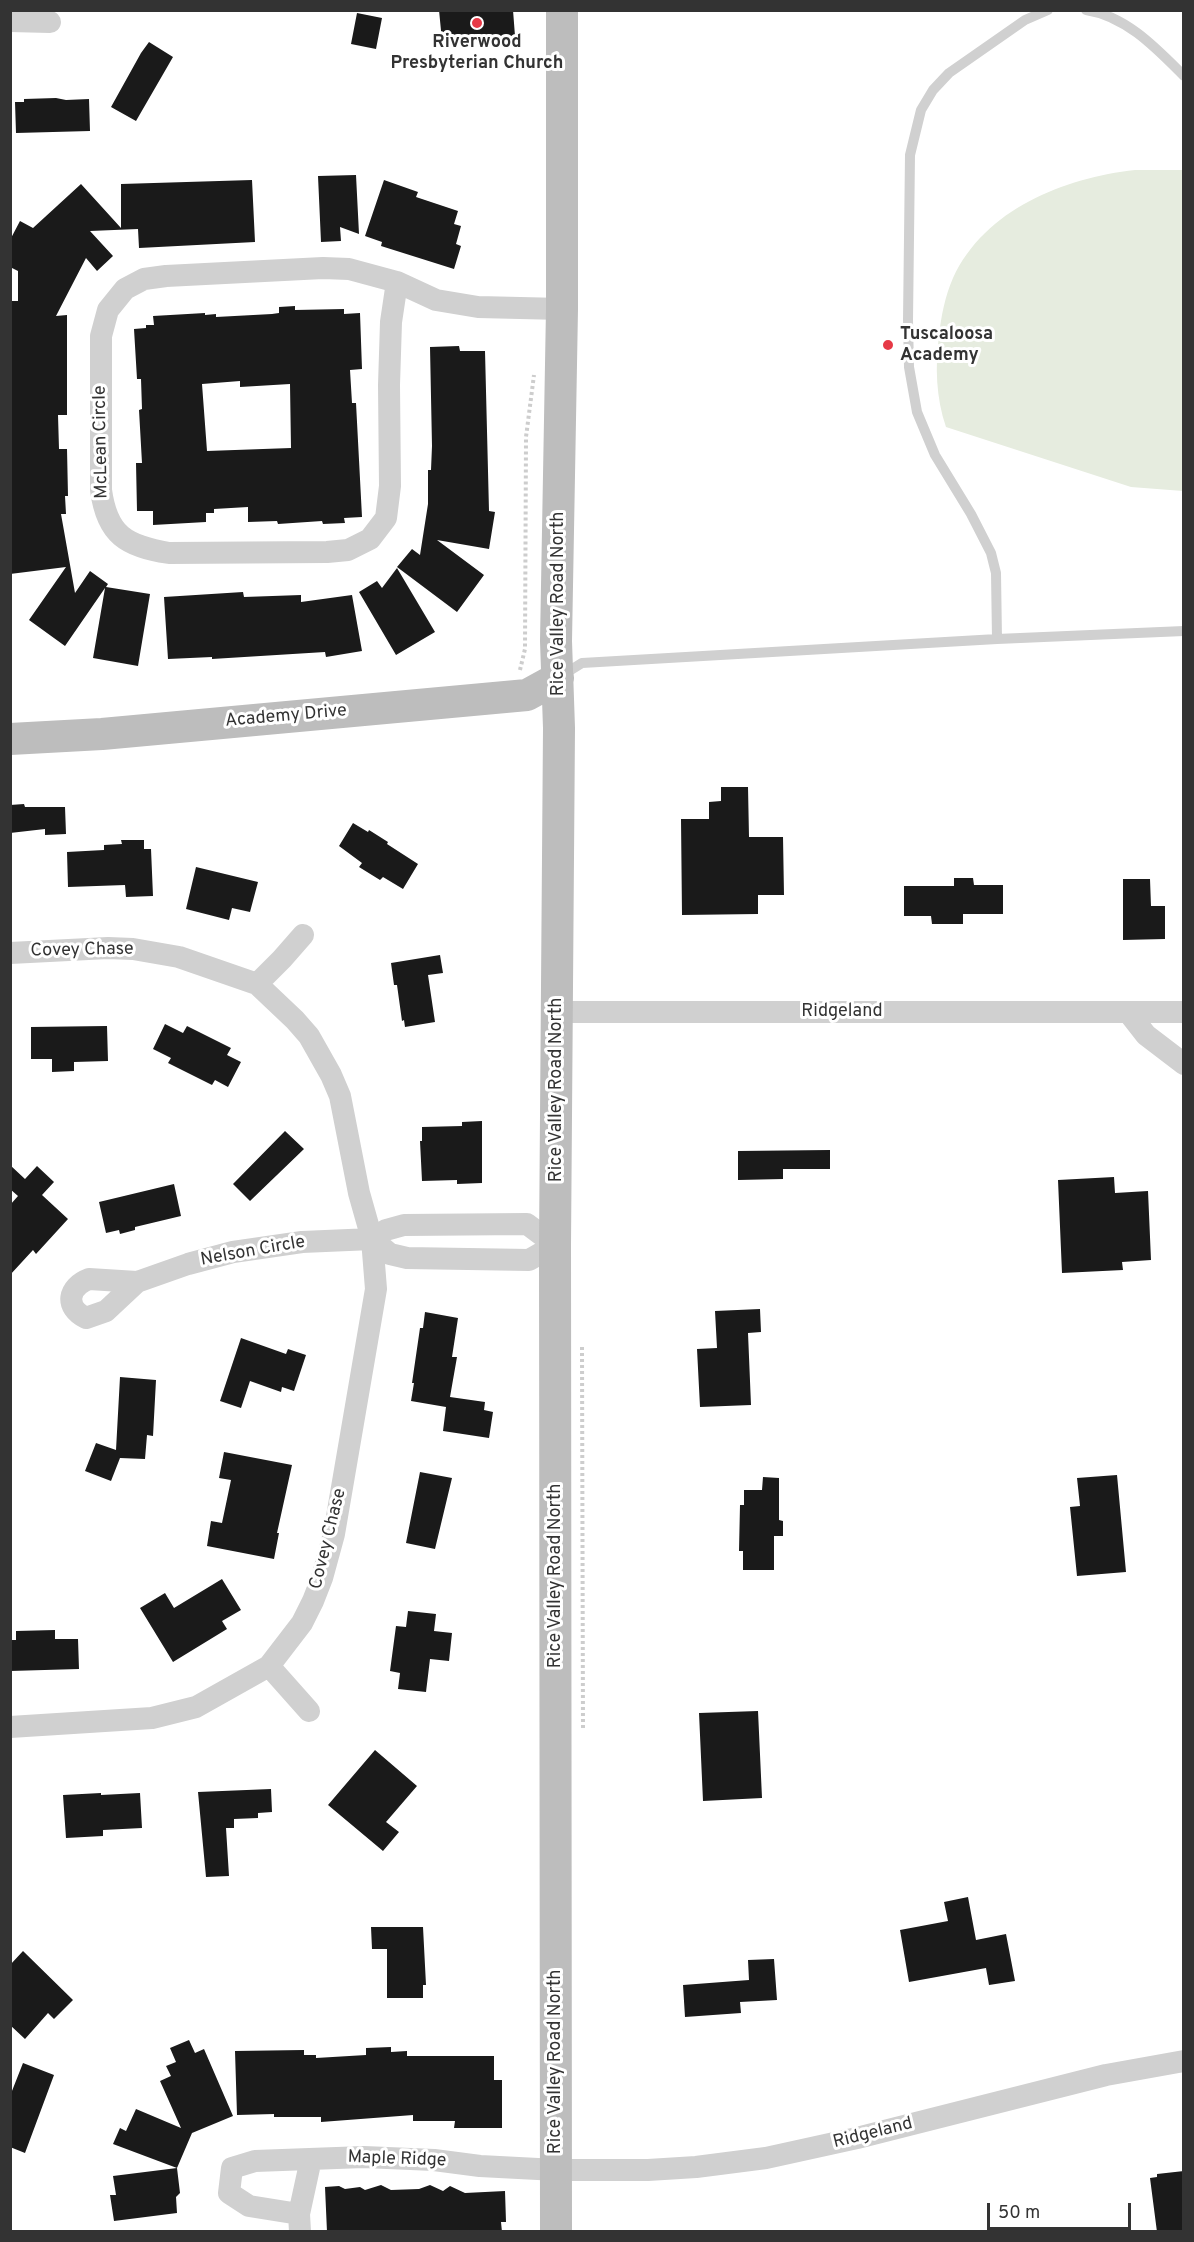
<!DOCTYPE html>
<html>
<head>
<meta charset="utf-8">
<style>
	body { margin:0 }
	#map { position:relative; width:1194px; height:2242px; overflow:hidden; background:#fff; font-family:Overpass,sans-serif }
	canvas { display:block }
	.frame { position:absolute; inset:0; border:12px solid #333; pointer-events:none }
	.scale { position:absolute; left:987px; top:2203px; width:144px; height:27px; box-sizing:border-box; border:3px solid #333; border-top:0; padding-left:8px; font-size:18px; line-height:21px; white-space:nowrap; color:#333; -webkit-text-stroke:4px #fff; paint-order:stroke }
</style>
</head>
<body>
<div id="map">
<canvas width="1194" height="2242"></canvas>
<div class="frame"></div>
<div class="scale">50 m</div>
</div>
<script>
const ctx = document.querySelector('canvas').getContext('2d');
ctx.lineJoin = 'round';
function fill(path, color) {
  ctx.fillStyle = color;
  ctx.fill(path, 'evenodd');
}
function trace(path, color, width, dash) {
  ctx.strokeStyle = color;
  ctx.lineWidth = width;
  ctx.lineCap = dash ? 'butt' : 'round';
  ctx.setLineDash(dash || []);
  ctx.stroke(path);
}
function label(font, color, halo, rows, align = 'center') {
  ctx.font = font + ' Overpass,sans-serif';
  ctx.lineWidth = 6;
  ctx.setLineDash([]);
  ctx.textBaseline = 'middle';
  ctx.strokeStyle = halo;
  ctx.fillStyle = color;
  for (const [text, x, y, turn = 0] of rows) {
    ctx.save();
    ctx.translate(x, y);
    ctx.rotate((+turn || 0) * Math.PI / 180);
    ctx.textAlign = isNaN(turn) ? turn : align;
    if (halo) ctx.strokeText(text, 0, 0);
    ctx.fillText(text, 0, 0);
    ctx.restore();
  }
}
fill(new Path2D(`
	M1135 170H1183V491L1131 487 946 427C936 398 935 366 939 336 941 317 945 296 953 278 985 209 1064 178 1135 170Z`), '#e6ecdf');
fill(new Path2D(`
	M439 10H513L515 36 442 41Z
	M357 13 382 18 376 49 351 44Z
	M149 42 173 57 136 121 111 107 141 53Z
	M56 98 66 100 89 99 90 131 16 133 15 102H24V99Z
	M356 175 359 234 340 227 341 241 321 242 318 176Z
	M252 180 255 242 139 248 138 229 90 231 113 256 97 271 86 258 56 316 67 315V415H58L59 449H67L68 496H65L66 514H61L75 593 90 571 108 584 106 587 150 594 138 666 93 658 105 588 65 646 29 620 66 567 10 574V301H18V271L10 267V240L20 221 33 228 81 184 121 228V184Z
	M384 180 418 192 416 197 458 211 454 224 461 226 456 244 461 246 454 269 381 246 382 242 365 236Z
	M295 306V310L344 309V314L360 313 362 369 350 370 352 403H356L362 517 344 518 345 523 323 524 322 521 278 524 277 521 248 522V507L214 509V513H206V522L153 525V511H137L136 463H142L139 410 142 409 141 379H137L134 329 146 328V325H154L153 316 205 313V315L216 314V317L272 314 279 313V307ZM240 381V387L290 384 291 448 207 451 202 384Z
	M459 346 460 351H485L489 511 495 512 489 549 437 540 484 575 457 612 397 567 412 549 420 555 428 504V470H431L432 446 430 347Z
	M397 568 435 632 396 655 359 592 377 581 382 588Z
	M243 592 244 597 301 595V602L352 595 362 651 326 657 325 652 212 659V657L168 659 164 597Z
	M721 787H748L749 837H783L784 895H758V914L682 915 681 819H709V802L721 801Z
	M24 804 25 807H65L66 834 45 835V829L10 833V805Z
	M353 823 368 832 369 830 388 842 387 844 418 864 403 889 383 877 380 880 359 867 362 863 339 846Z
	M121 840H144V849H151L153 896 126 897 125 885 68 887 67 852 104 850V845L122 844Z
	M196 867 258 882 250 912 232 908 229 920 186 909Z
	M954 878H973L974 885H1003V914H963V924H932L931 916H904V886H954Z
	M1123 879H1150L1151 906H1165V939L1123 940Z
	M440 955 443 973 428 975 435 1022 405 1027 404 1020 402 1021 397 985H394L391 963Z
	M165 1024 183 1033 187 1026 231 1048 227 1055 241 1062 228 1087 215 1080 212 1085 168 1063 171 1058 153 1049Z
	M107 1026 108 1061 74 1062V1071L52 1072V1059H31V1027Z
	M482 1121V1183L457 1184V1180L422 1181 420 1141H422V1127L462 1126V1122Z
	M285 1131 304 1149 250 1201 233 1184Z
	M830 1150V1169H783V1179L738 1180V1151Z
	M10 1165 25 1179 37 1166 54 1182 42 1195 68 1219 36 1254 33 1250 10 1275V1205L18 1196 10 1189Z
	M1114 1177 1115 1193 1148 1191 1151 1260 1122 1262 1123 1270 1062 1273 1058 1180Z
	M174 1184 181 1216 135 1227V1230L120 1234 119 1230 106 1233 99 1202Z
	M760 1309 761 1332 748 1333 751 1405 700 1407 697 1349 717 1348 715 1311Z
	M425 1312 458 1318 452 1357H457L450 1397 485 1402 484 1410 493 1412 489 1438 443 1431 446 1407 411 1401 414 1383H412L420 1328H423Z
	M241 1338 286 1354 288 1349 306 1355 294 1391 282 1387 281 1392 250 1381 241 1408 220 1401Z
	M120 1377 156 1380 153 1436 147 1435 145 1459 120 1458 111 1481 85 1471 96 1443 116 1450Z
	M224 1452 292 1465 277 1533H279L274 1559 207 1546 211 1521 222 1523 231 1480 219 1478Z
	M420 1472 452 1478 435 1549 406 1543Z
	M1117 1475 1126 1572 1077 1576 1070 1507 1080 1506 1077 1478Z
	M763 1477 779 1478V1520L783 1521V1536H774V1570H743V1551H739L740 1505H744V1490H762Z
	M222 1579 241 1610 222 1621 227 1629 173 1662 140 1608 165 1593 174 1608Z
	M408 1611 436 1614 434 1631 452 1633 449 1661 430 1659 426 1692 398 1689 400 1673 390 1671 396 1626 406 1627Z
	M55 1630V1639H78L79 1669 10 1671V1640H16V1631Z
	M758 1711 762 1798 703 1801 699 1713Z
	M375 1750 417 1786 386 1822 399 1832 383 1851 328 1805Z
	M271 1789 272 1812 258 1813V1818L234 1819V1828H226L229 1876 206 1877 198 1792Z
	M101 1793V1795L140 1793 142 1828 103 1830V1836L66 1838 63 1795Z
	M968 1897 976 1940 1006 1934 1015 1981 989 1985 986 1968 909 1982 900 1930 948 1921 944 1902Z
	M371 1927H423L426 1985H423V1998H387V1949H372Z
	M23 1951 73 2000 54 2019 48 2013 25 2039 10 2025V1965Z
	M774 1959 777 2000 740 2002 741 2013 685 2017 683 1985 749 1980 748 1960Z
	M189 2040 195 2053 204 2049 233 2116 192 2133 177 2168 113 2144 120 2128 126 2131 136 2109 181 2128 160 2081 171 2076 166 2066 176 2062 170 2048Z
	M391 2047V2052L407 2051V2056H494V2080H502V2128H454L455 2121H413V2115L321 2122V2117H274V2114L237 2115 235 2051 304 2050V2055H316V2058L366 2055V2048Z
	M23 2063 54 2075 25 2153 10 2147V2096Z
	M177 2168 180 2193 176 2197 177 2213 114 2221 110 2195H116L113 2176Z
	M1184 2171V2230L1157 2232 1150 2178 1157 2177V2174Z
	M381 2185 391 2190 419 2189 430 2185 443 2191 450 2186 465 2193 505 2191 506 2222H501L502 2232H327L325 2187 339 2186 345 2189 360 2187 365 2190Z`), '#1a1a1a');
trace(new Path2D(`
	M520 670 525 649 526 437 534 375
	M582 1347 583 1730`), '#cdcdcd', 4, [3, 3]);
trace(new Path2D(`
	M1086 10C1126 16 1156 48 1184 76
	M997 639 996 573 991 553 971 514 935 455 917 412 909 367 908 320 910 155 921 110 933 90 949 73 1025 20 1048 10
	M561 676 582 663 997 639 1184 631`), '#d0d0d0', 10);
trace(new Path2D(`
	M10 21 50 22
	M323 268 349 269 397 282 391 322 389 385 390 486 386 518 370 539 348 550 327 552 169 553C126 546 107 535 101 490V336L108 310 125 289 144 279 166 276Z
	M397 282 436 300 478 307 562 309
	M10 953 108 948 133 949 179 957 257 984 295 1020 309 1036 331 1075 340 1096 359 1193 372 1239 376 1289 334 1534 322 1578 313 1601 302 1623 269 1666 196 1707 152 1718 10 1727
	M257 984 282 959 303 935
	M557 1012H1184
	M1128 1012 1146 1035 1184 1064
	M89 1279 137 1282 106 1311 86 1318C64 1307 68 1287 89 1279Z
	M137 1282 188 1264 233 1252 302 1242 372 1239 386 1230 404 1225 527 1224 555 1245 529 1260 407 1258 390 1254 372 1239
	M269 1666 309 1711
	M299 2214 249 2206 229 2193 232 2168 255 2161 364 2157 434 2160 480 2166 557 2170H648L696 2167 766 2158 857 2138 1106 2075 1184 2061
	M300 2232 299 2214 311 2159`), '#d0d0d0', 22);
trace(new Path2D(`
	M10 739 102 734 527 695 558 678
	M556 2232 555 1245 559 728 556 641 562 309V10`), '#bdbdbd', 32);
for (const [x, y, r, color] of [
	[477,23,6,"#e63946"],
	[888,345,6,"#e63946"]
]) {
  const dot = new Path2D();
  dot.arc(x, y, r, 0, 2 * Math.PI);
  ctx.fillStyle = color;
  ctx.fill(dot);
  trace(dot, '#fff', 2);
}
label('bold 18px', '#333', '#fff', [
	["Riverwood",477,43],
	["Presbyterian Church",477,64],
	["Tuscaloosa",900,335,"left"],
	["Academy",900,356,"left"]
]);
label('18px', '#333', '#fff', [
	["McLean Circle",102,442,-91],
	["Rice Valley Road North",559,604,-90],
	["Academy Drive",286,717,-5],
	["Covey Chase",82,951,-1],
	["Ridgeland",842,1012],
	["Rice Valley Road North",557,1090,-90],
	["Nelson Circle",253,1252,-10],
	["Covey Chase",329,1539,-76],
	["Rice Valley Road North",556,1576,-90],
	["Rice Valley Road North",556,2062,-90],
	["Ridgeland",873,2134,-14],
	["Maple Ridge",397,2160,2]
]);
</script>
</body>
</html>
